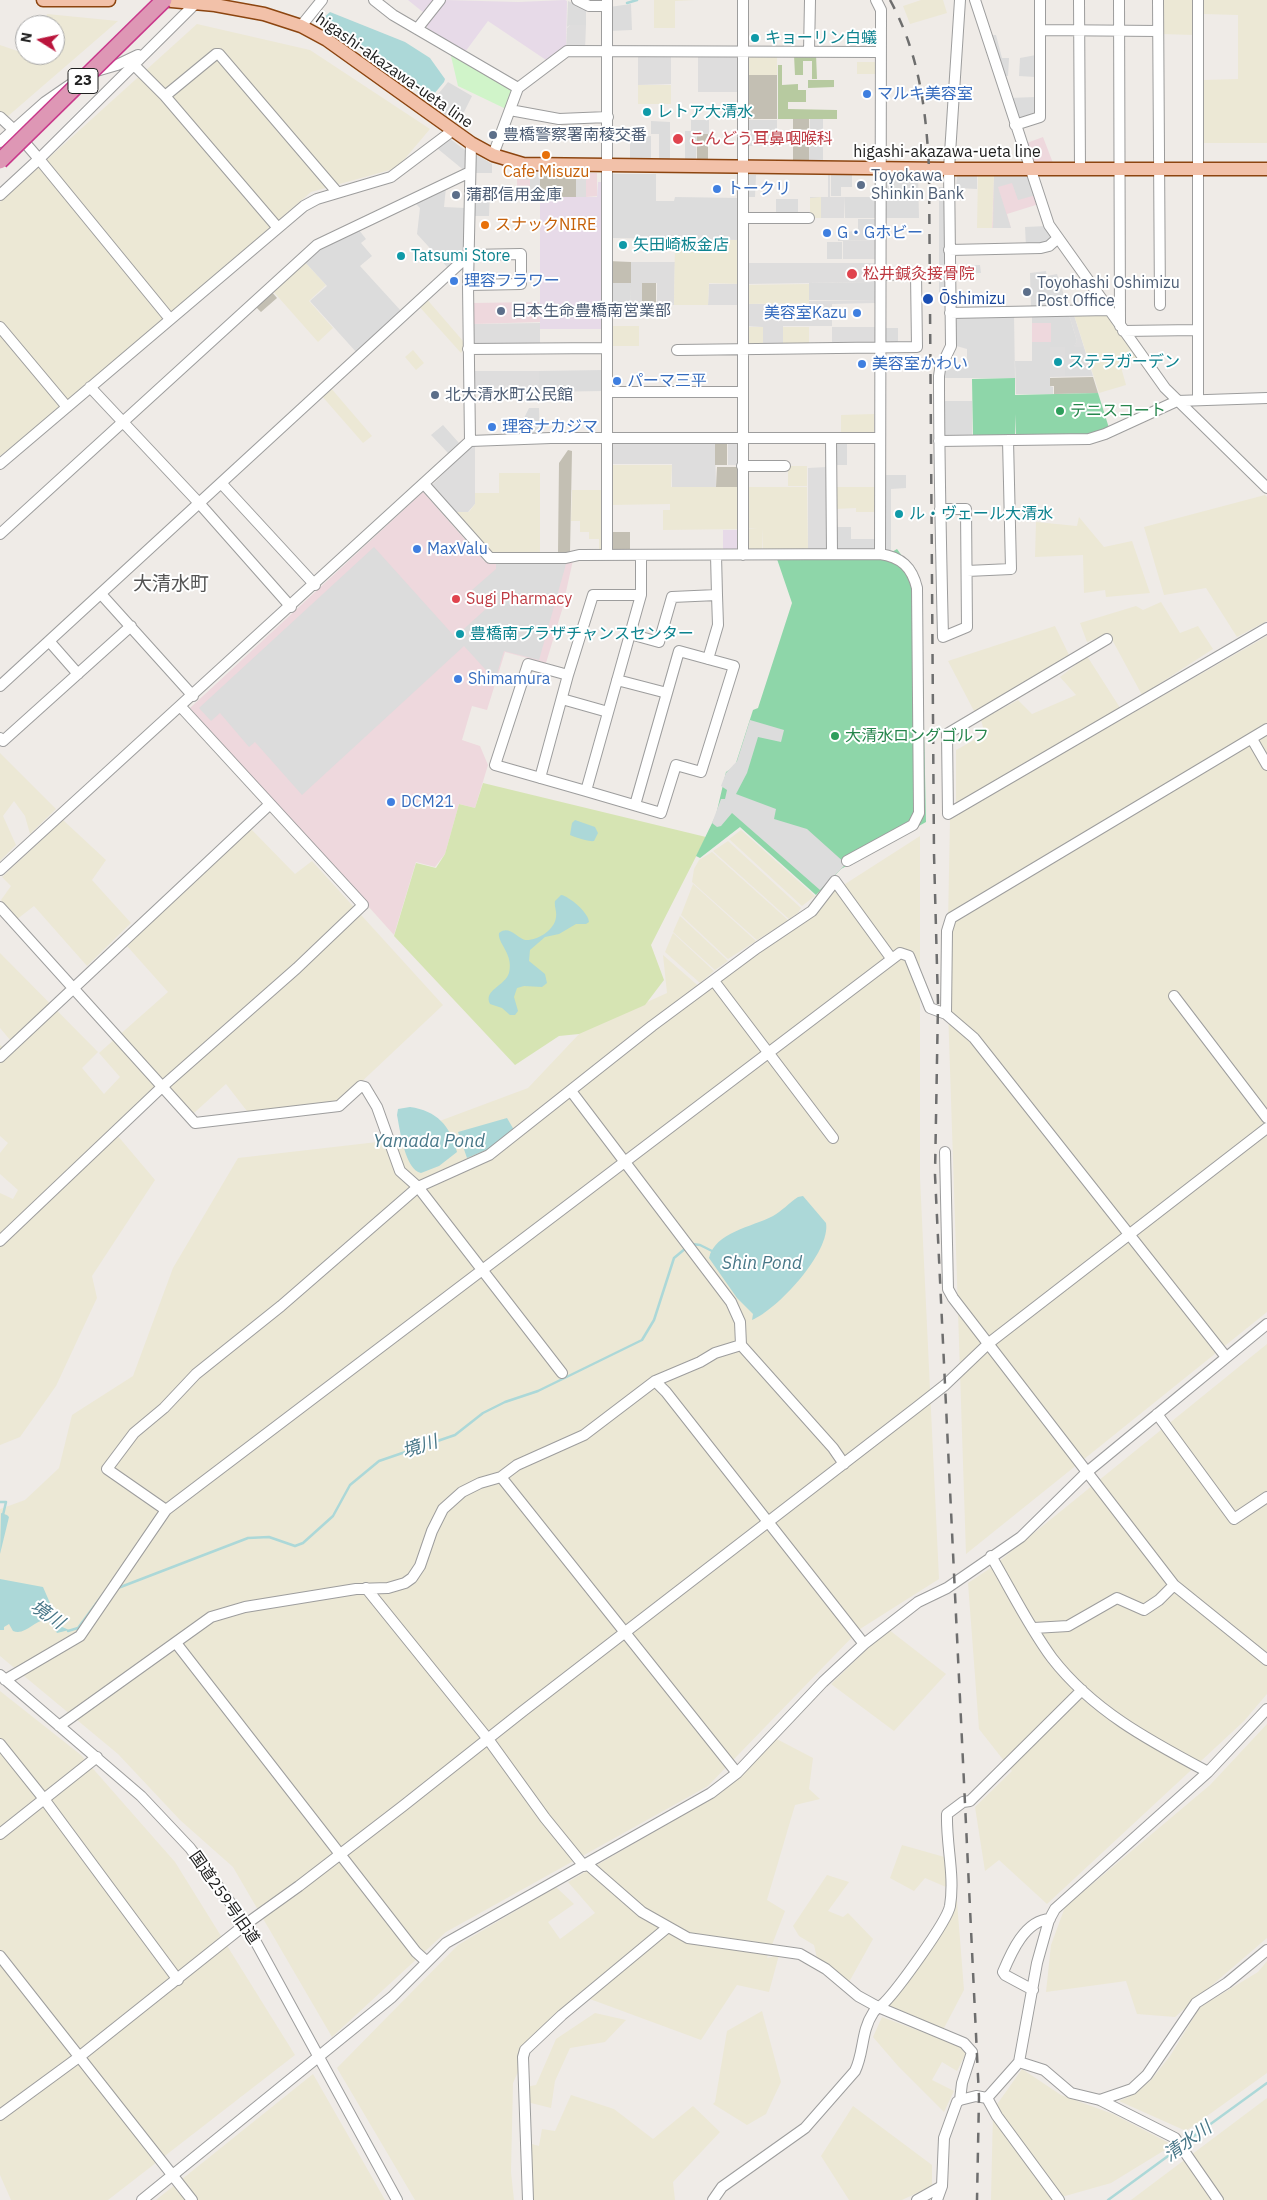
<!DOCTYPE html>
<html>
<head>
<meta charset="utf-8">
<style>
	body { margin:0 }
	#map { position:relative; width:1267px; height:2200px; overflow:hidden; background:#efebe7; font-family:"IBM Plex Sans",sans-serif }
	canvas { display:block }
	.north { position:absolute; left:15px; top:15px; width:50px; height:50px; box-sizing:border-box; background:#fff; border:1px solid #a6a6a6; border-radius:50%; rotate:280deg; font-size:14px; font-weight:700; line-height:20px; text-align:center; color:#202020 }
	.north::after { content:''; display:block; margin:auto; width:18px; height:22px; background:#ba153c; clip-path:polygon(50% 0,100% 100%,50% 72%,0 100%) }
</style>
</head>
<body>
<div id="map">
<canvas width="1267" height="2200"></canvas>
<div class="north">N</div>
</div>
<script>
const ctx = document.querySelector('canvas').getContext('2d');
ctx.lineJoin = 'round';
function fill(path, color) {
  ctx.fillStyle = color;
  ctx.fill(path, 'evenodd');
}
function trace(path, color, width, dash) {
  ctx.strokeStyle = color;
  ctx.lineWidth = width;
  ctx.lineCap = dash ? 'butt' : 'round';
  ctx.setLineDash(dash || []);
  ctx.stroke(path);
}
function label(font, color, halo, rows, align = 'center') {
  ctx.font = font + ' "IBM Plex Sans","Noto Sans JP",sans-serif';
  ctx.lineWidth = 4;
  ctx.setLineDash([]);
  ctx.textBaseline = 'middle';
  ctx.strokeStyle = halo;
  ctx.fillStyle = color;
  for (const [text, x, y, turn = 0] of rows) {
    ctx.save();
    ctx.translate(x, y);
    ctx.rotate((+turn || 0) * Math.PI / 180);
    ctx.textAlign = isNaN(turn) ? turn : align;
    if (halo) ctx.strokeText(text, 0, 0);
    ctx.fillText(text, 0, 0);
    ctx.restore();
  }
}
fill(new Path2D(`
	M570 25H586L585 50H566L567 28Z
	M671 53V84L638 85V54Z
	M698 54H740V92H698Z
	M576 173H586V197H576Z
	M828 173H830V197H845L844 218H810V197H828Z
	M875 240V259H843V241Z
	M631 262H675L674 305H657V283H644L642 305 630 304Z
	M745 263H875V282L745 284Z
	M709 284H741V305H708Z
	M875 300V303L832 304V326H783V346H763V327L745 326V304H809V301Z
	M1069 315H1074L1093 376 1050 377V347L1074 346 1077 341Z
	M540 323V347L473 348V324Z
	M832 327H876V345H832Z
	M474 371H539V392H474Z
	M610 441H715L716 487H672V464H609Z
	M728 441H739L740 465H728Z
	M472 445H475V504L468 512H454L431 486Z
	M827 467 828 552H808V468Z`), '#dedddd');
fill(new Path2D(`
	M1043 137 1053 163H1033L1027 143Z
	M517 171 540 173V197L517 196Z
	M586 173H597V196L586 197Z
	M994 175 1030 176 1039 204 1007 214 1011 228H992Z
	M539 302 540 322 473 324 472 303Z
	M1032 315H1051V342H1032Z
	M423 492 485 562 573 560 562 610 546 663 505 652 487 710 472 706 462 740 480 746 488 765 475 808 459 804 445 854 435 867 416 862 394 935 190 708Z`), '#eed8dd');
fill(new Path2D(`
	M408 0H435L424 13Z
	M445 0 518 2 565 0 567 1 566 50 549 62 488 21 465 52 427 28V24Z
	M598 182H606V329H540V197H597Z
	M723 530H740V552H723Z`), '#e7dae8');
fill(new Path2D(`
	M745 75H777V119H745Z
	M793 119H809V161H793Z
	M697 134H708V159H697Z
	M540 173H576V197H540Z
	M608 261 631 262V283H608Z
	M642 283H656V305L642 304Z
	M271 291 277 298 261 312 255 306Z
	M1093 377 1098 393 1054 394V386H1050V378Z
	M715 441H727V465H715Z
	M568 450 572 451 570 552H558L559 463Z
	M717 467H740V487H716Z
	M610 532H630V551L610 552Z`), '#c3bfb3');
fill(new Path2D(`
	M654 0H695L675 1V28H654Z
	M921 0H943L947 13 910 24 903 6Z
	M1162 0H1194V35L1161 34Z
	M1202 0H1267V143H1202L1204 80 1238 79V15L1203 14Z
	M47 14 118 21 0 123V45L35 57V55H55V25H44Z
	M197 24 310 50 430 129 397 168 311 192 39 428 0 456V202Z
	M745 55H777V75H745Z
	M857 62H878V74H857Z
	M638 85H671V104H638Z
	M978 175H994L992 228H977Z
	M821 197V218H810V198Z
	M675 240H741V284L709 283 708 305H674Z
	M304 261 326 285 309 301 333 328 318 342 272 290Z
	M809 284V303L745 304V285Z
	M425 297 463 341V350L461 353 417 304Z
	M1107 313 1140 361 1121 367 1126 385 1099 393 1074 315Z
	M610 326H639V346H610Z
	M745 327H763V346H748Z
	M783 327H809V346H783Z
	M413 350 424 363 416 370 405 357Z
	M330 387 372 436 363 443 321 395Z
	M874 414V435H841V415Z
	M610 465H672L671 487H642H740V529L663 530V510H670V504L609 505Z
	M788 466H807V486H788Z
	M499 473H540V552L491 553 455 512H469L475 504V493H499Z
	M744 487H807L808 552 763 553 762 528V553H745L744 529H757L744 528Z
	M835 487H877V512H856V508L835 509Z
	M572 490H604V551H599V539H589V532H580V521H571Z
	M1265 495 1267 497V621L1237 637 1206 588 1164 595 1144 527Z
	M1079 517 1104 547 1132 541 1150 593 1106 597 1105 590 1084 593 1083 555 1035 557 1036 522 1077 526Z
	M1161 602 1180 633 1198 626 1213 649 1142 695 1109 634 1087 642 1080 623 1136 606 1143 610Z
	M1055 626 1070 657 975 713 948 661Z
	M1267 636V1312L966 1554 947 978 950 818Z
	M1087 656 1124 714 956 803V750L985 734 981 720 1018 700 1032 714 1076 695 1060 677Z
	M0 753 56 809 30 834 25 816 14 801 3 816 16 845 0 861Z
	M63 820 106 860 92 880 131 923 87 966 34 906 16 920 1 900 11 886 2 877Z
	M250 828 295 874 312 861 443 1005 339 1103 250 1115 226 1084 194 1113 163 1082 112 1129 155 1180 92 1276 97 1298 56 1386 20 1437 0 1445V1193L13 1199 18 1190 0 1174V1153L8 1143 0 1136V1045L5 1049 11 1041 0 1028V953L98 1052 82 1068 104 1094 120 1077 99 1053 168 992 127 946Z
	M741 830 815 896 802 906 729 839Z
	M920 836V1178L939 1579 860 1629 708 1786 446 1932 332 2037 233 1867 180 1820 118 1754 0 1656V1509L25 1500 59 1468 72 1415 133 1376 173 1268 238 1158 386 1141 528 1088 581 1032 667 993 663 955 703 990 828 895Z
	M728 841 801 908 798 913 789 919 713 851Z
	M712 852 788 920V921L757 940 692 882 694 869 699 860Z
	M693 884 756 941 728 959 681 915Z
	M680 916 728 961 715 970 673 932Z
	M673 933 714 971 700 983 665 952Z
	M1267 1344V1694L1244 1721 1047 1904 999 1860 985 1871 975 1807 1012 1771 979 1729 968 1583 992 1567Z
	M888 1629 946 1674 894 1731 831 1684Z
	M0 1691 81 1755 175 1862 295 2055 108 2200H11L0 2175Z
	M1267 1724V1938L1175 2017 1137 2014 1126 1981 1046 1992 1051 1945 1065 1907 1210 1785Z
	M771 1736 813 1758 809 1789 820 1799 795 1805 767 1900 785 1911 767 1958 779 1955 769 1992 737 1985 701 2040 579 1995 536 2032 513 2083 511 2172 514 2200H415L337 2068 458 1945 556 1887 574 1904 548 1922 560 1939 595 1913 568 1882 712 1798Z
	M902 1845 955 1860 946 1887 925 1878 914 1891 890 1878Z
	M827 1875 849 1882 828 1911 843 1917 848 1913 873 1939 849 1982 819 1967 814 1945 799 1936 793 1926Z
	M956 1889 964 1990 943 2030 889 2005Z
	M1267 1961V2073L1186 2131 1119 2101 1135 2094 1151 2080 1170 2056 1200 2007 1258 1972Z
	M762 2011 781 2082 766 2114 747 2125 713 2104 715 2102 727 2031Z
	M595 2013 626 2020 605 2042 570 2048 555 2081 551 2108 523 2101 525 2087 536 2085 556 2039Z
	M882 2017 968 2049 957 2071 942 2062 932 2080 954 2091 944 2112 898 2066 873 2037Z
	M1022 2069 1061 2095 1113 2114 1173 2145 1111 2183 1051 2200H991L993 2110Z
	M313 2074 385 2200H156Z
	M571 2095 614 2109 653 2139 693 2106 720 2132 673 2182 675 2200H525L524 2142 539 2146 542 2129 555 2131Z
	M1267 2098V2200H1131Z
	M853 2106 932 2165V2186L902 2200H849L821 2156Z`), '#ece8d5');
fill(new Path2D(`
	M483 783 706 837 651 945 664 980 645 1005 579 1034 559 1036 515 1065 394 936 416 863 436 868 445 854 459 804 475 808Z`), '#d6e4b3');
fill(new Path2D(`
	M816 54 817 79H812V61H803V75H795L794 55Z
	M778 65H782V85L798 84V90H806V102H788V109L837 110V119H778Z
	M808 80H834V87L808 88Z`), '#b7caa0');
fill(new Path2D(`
	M451 56H461L513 89 506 109 458 86Z`), '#d0f4c9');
fill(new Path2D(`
	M1015 378V395L1098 393 1109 428 1092 435 1016 436 1015 414V436L973 437 972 379Z
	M897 549 921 582 926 822 841 869 816 895 740 827 700 858 696 856 716 815 726 772 735 766 753 710 758 708 792 603 777 559H880Z`), '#8ed6a9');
fill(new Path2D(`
	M568 1 586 9V25H570L567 27Z
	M631 4 632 30 609 31V7Z
	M989 35H996L1002 58H1009L1008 76H1002Z
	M1036 55 1035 77 1019 76 1020 58Z
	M448 82 472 96 458 124 430 104Z
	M1036 97V110L1033 115 1016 120 1009 98Z
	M810 119H823V161H809Z
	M691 120H709V134H697L696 159H685V131H691Z
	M745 120H777V146H745Z
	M651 121 670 122V159H659V134H651Z
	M651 136V159H630V137Z
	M449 138 466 151V172L438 149Z
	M477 155 492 164V173H474V157Z
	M518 173H540V196H530V180L518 179Z
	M831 173H852V187H841V196H831Z
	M882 173H918L919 218H882Z
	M611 174H656V201H674L675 197 741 198V240L611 238Z
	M745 175H756L755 197H745Z
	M957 175H977V189L956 188Z
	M994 176H1030L1036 195 1018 200 1012 183 998 187 1011 228H993Z
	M446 187 444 207 466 208 465 254 449 269 417 234 420 208 413 201Z
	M939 187H944L945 294H939Z
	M475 191H490L489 216H475Z
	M845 197H875V218H845Z
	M776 199H798V215H776Z
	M858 219H875V240L838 241V232L858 231Z
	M1047 226 1055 238 1048 244 1026 247 1025 227Z
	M359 230 366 239 361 243 372 256 360 266 402 312 357 353 310 301 327 286 304 261 319 247Z
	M827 242H842V259H827Z
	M980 265 981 273 953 274V266Z
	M1046 271 1047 276 1057 274 1068 307 1031 308 1030 273Z
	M875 282V300H809V283Z
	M608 283H631L630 304H608Z
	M1014 315 1015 378H943L946 364 948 367H963L967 363V349L953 345V316Z
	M1069 315 1077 341 1074 347H1083L1092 376H1065V347H1050V386L1053 387V394H1016L1015 361H1032V342H1051V323H1032V316Z
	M881 328H898V345H884Z
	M604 370V391L539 392V371Z
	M942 401H972V437H943Z
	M529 408H539L540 436H524V418Z
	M443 425 459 443 448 453 431 435Z
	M833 442H847V465H833Z
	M881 475H906V488L891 489V550H881Z
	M834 527H851V539H877V551H834Z
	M374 547 455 637 488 607 472 590 496 569V564H566L539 660 504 651 495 680 464 646 302 795 255 742 249 747 220 713 211 721 199 708Z
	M750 720 784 730 781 742 758 737 747 773 736 794 776 809 774 819 807 829 846 864 820 890 732 813 721 826 717 827 712 823 721 799H725L727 790 721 786 726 773 737 761Z`), '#dcdcdc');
fill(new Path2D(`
	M330 12 405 42 430 58 445 79 444 82 429 100 367 50 319 22Z
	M575 820 595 827 598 833 594 841C590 842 574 837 570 835L572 823Z
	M561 895C569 896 589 913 589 922L586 924H576L559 934 545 937 530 950 529 961 545 974 547 983 542 987 524 986 517 988 514 997 518 1011 515 1015H510L502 1008 490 1004C483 990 505 986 509 973 514 954 497 943 499 933 509 925 516 937 525 940 537 941 555 930 556 917 557 912 554 906 555 901Z
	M410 1107C437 1111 450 1125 457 1152L439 1166 421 1173C405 1170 400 1130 397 1115L398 1109Z
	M507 1118 514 1130 493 1147 467 1158 458 1132Z
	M803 1196 826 1223C831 1252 777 1310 752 1320L753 1314 737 1298 709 1258C715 1232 752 1227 773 1216 782 1211 789 1203 798 1197Z
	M1 1513 7 1515 9 1517 0 1554Z
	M0 1579 43 1587 60 1626 69 1630 57 1633 48 1620C34 1619 26 1636 13 1631L9 1624 4 1627V1630H0Z`), '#acd8d8');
trace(new Path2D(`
	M627 3 637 0
	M692 1244 700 1245 714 1252
	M0 1502H6L3 1515
	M118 1588 248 1538 269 1537 295 1546 303 1543 333 1516 350 1485 379 1461 455 1435 483 1413 505 1402 538 1391 642 1340 654 1320 674 1258 686 1248
	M68 1631 78 1628 104 1593
	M1183 2144 1267 2083
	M1108 2200 1179 2148`), '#acd8d8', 2.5);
const minor = new Path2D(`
	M374 0 393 15 518 88
	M577 0 589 6H607
	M975 0 1049 225 1165 388 1267 488
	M1079 0 1080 169
	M1119 0 1120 326
	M1158 0 1160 305
	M301 26 322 0
	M417 29 440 0
	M1040 30 1158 31
	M809 52 810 0
	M133 64 165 96 278 228
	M93 72 117 65 138 55
	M165 96 216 54H219L337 192
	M510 110 559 119 608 117
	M0 117 14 130 39 159 170 319
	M1015 125 1040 117V0
	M0 142 45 102 74 82
	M493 155 518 88 567 51 880 52
	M0 195 39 159 198 1
	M744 218H809
	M949 250 1041 248 1049 246 1058 238
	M950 313 1109 310
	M0 327 67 407
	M1123 331 1196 330
	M468 349 607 348
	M677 350 917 347 916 274 879 275
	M90 387 199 503 291 607
	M607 392H742
	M1198 399V0
	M831 438 832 554
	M470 441 468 285 471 143
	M939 441 1089 439 1105 434 1177 401 1267 398
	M0 464 304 206 317 199 391 177 452 131
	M742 466H785
	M221 483 315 585
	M424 484 490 558H566L579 555 880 554 881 10 876 0
	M940 509H966L967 627 943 637C941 550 939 463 939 376L940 369 951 346 949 169 960 0
	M0 534 317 245 470 172
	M607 555V0
	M743 555V0
	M967 571 1011 569 1008 440
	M101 594 193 696
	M641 595H593L568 675 528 664 495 765 586 791 641 595V555
	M630 634 659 642 672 597 717 595 716 555
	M1107 639 947 734 948 814 1267 628
	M49 641 78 674
	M708 659 718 625 717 595
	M617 680 667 693
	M0 686 469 255 521 254V284L468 285
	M562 699 608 712
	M0 738 3 741 131 626
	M1252 739 1267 765
	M540 778 568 675
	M586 791 661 813 676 765 701 772 734 666 679 651 635 805
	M847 861 913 825 919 813 917 588C912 567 901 557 880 554
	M0 870 470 441 551 438H879
	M0 907 195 1123 339 1106 361 1086 365 1087 377 1107 400 1171 418 1187 562 1373
	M714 981 833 1138
	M1174 996 1267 1118
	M946 1014 947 931 951 918 1267 729
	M0 1057 269 805
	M571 1091 731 1302 740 1322 741 1345 833 1448 844 1464
	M945 1152 948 1289 953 1298 1174 1585 1267 1660
	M0 1241 163 1086 297 968 363 905 181 707
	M655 1381 666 1392 864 1644
	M1157 1414 1234 1519 1267 1497
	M501 1477 737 1773
	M166 1510 107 1469 134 1433 164 1408 196 1374 281 1306 418 1187 489 1155 652 1026 757 948 812 911 835 881 891 958
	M991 1556C1011 1590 1029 1627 1052 1658 1093 1711 1150 1741 1208 1772
	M366 1588 488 1739 545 1818 584 1866
	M1034 1628 1068 1626 1117 1598 1144 1610 1159 1600 1174 1585
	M176 1643 416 1952 427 1962
	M0 1675 141 1796 190 1848 246 1924 397 2200
	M5 1680 80 1636 166 1510 900 953 909 956 930 1008 946 1014 974 1038 1226 1357
	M59 1726 211 1617 245 1607 356 1589 388 1588 405 1583 412 1578 420 1566 432 1531 443 1509 462 1492 480 1483 501 1477 517 1465 584 1435 655 1381 700 1362 715 1353 741 1345
	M0 1744 44 1799 178 1980
	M0 1834 97 1757
	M587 1864 642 1912 688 1938 800 1954 826 1969 858 1996 878 2007 964 2043 972 2052 962 2083 960 2100 957 2102 944 2138 942 2186 937 2200
	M0 1956 192 2200
	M1033 1990 1005 1975 1003 1972C1011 1953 1025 1920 1050 1919
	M1019 2062 1044 2070 1071 2093 1100 2100 1175 2138 1218 2200
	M987 2098 1019 2062 1037 1963 1049 1920 1055 1909 1208 1772 1267 1709
	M987 2098 997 2116 1059 2200
	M960 2100 976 2096 987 2098
	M1100 2100 1132 2089 1147 2075 1196 2003 1227 1983 1267 1950
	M0 2115 79 2057 246 1924 299 1886 403 1806 523 1711 917 1407 945 1385 989 1343 1267 1128
	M142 2200 392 1997 446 1943 711 1793 737 1773 823 1682 864 1644 918 1602 947 1588 1021 1537 1087 1472 1267 1324
	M528 2200 523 2057 525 2050 562 2015 668 1927
	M713 2200 722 2187 805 2128 855 2071C864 2053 861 2031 873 2013 875 2009 880 2007 884 2003 897 1990 947 1922 950 1906 955 1875 946 1845 947 1814L963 1802 970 1801 1082 1690
	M917 2200 942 2186`);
const major = new Path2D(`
	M43 0H109
	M161 0 215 5 264 14 301 26 327 40 471 143 493 155 523 164 949 169H1267`);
trace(minor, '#9d9d9d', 12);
trace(major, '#8c4510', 15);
trace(minor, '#fff', 10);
trace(major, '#f2c1a9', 12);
trace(new Path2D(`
	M890 0C919 53 926 109 929 168L934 854 938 1004 935 1175 979 2097 977 2200`), '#6e6e6e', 2.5, [10, 10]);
const highwayBridge = new Path2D(`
	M0 161 164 0`);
trace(highwayBridge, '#c9398c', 18, []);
trace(highwayBridge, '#de97b5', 15);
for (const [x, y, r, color] of [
	[755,38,5,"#0f9aa8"],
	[867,94,5,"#3f7fe0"],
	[647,112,5,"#0f9aa8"],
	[493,135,5,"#5c6f8a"],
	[678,139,6,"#e0444e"],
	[546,155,5,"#e8710a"],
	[861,185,5,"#5c6f8a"],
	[717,189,5,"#3f7fe0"],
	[456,195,5,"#5c6f8a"],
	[485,225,5,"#e8710a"],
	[827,233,5,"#3f7fe0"],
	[623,245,5,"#0f9aa8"],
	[401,256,5,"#0f9aa8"],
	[852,274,6,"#e0444e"],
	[454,281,5,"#3f7fe0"],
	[1027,292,5,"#5c6f8a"],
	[928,299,6,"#1a4fb4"],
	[501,311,5,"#5c6f8a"],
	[857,313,5,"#3f7fe0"],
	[1058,362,5,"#0f9aa8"],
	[862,364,5,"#3f7fe0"],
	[617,381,5,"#3f7fe0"],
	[435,395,5,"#5c6f8a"],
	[1060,411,5,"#2e9e5b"],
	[492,427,5,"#3f7fe0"],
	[899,514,5,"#0f9aa8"],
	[417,549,5,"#3f7fe0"],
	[456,599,5,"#e0444e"],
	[460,634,5,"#0f9aa8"],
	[458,679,5,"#3f7fe0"],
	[835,736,5,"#2e9e5b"],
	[391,802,5,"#3f7fe0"]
]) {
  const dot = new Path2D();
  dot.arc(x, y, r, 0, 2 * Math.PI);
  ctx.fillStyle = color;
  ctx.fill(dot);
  trace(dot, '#fff', 2);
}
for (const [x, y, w] of [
	[83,81,30]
]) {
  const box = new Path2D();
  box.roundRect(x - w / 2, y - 12.5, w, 25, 4);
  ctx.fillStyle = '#fff';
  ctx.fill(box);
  trace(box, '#202020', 1);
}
label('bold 15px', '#202020', null, [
	["23",83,81]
]);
label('16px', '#0d838f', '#fff', [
	["キョーリン白蟻",765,38],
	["レトア大清水",657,112],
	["矢田崎板金店",633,245],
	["Tatsumi Store",411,256],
	["ステラガーデン",1068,362],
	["ル・ヴェール大清水",909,514],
	["豊橋南プラザチャンスセンター",470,634]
], 'left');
label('16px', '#202020', '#fff', [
	["higashi-akazawa-ueta line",394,71,35],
	["higashi-akazawa-ueta line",947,152],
	["国道259号旧道",224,1898,55]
]);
label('16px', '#366cbe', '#fff', [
	["マルキ美容室",877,94],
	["トークリ",727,189],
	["G・Gホビー",837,233],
	["理容フラワー",464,281],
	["美容室Kazu",847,313,"right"],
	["美容室かわい",872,364],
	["パーマ三平",627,381],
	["理容ナカジマ",502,427],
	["MaxValu",427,549],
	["Shimamura",468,679],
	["DCM21",401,802]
], 'left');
label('16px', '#4e5e75', '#fff', [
	["豊橋警察署南稜交番",503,135],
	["Toyokawa",871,176],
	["Shinkin Bank",871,194],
	["蒲郡信用金庫",466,195],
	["Toyohashi Oshimizu",1037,283],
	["Post Office",1037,301],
	["日本生命豊橋南営業部",511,311],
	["北大清水町公民館",445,395]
], 'left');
label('16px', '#be3a42', '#fff', [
	["こんどう耳鼻咽喉科",689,139],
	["松井鍼灸接骨院",863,274],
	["Sugi Pharmacy",466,599]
], 'left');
label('16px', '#c56008', '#fff', [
	["Cafe Misuzu",546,172],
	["スナックNIRE",495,225,"left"]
]);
label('16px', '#164399', '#fff', [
	["Ōshimizu",939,299]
], 'left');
label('16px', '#27864d', '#fff', [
	["テニスコート",1070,411],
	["大清水ロングゴルフ",845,736]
], 'left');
label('italic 18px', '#487788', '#fff', [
	["Yamada Pond",429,1142],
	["Shin Pond",762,1264],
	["境川",420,1447,-18],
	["境川",47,1615,34],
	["清水川",1188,2142,-36]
]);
label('19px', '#535353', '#fff', [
	["大清水町",171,585]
]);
</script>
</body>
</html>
